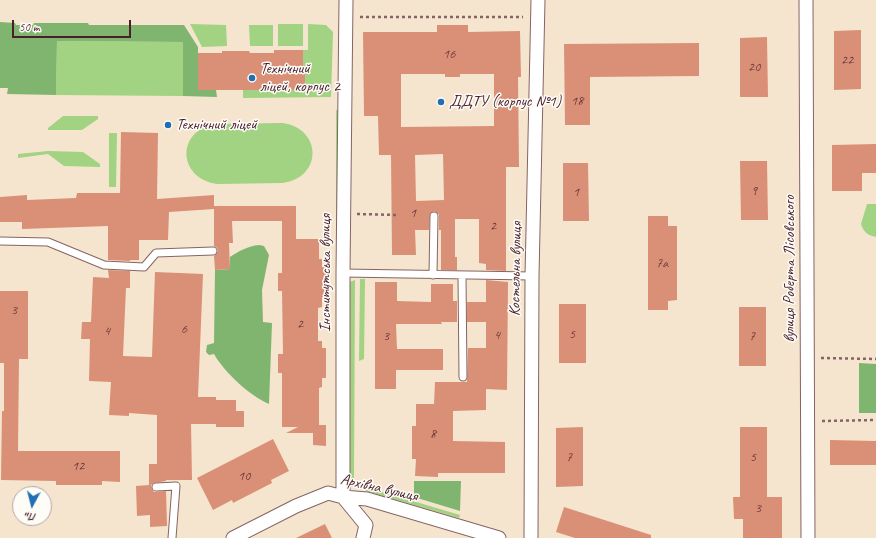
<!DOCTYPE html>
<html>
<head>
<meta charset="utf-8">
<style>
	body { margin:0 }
	#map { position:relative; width:876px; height:538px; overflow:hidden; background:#f5e5ce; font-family:Caveat,sans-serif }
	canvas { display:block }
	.north { position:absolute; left:12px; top:486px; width:40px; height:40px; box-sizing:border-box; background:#fdfcf7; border:1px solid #b5a4a5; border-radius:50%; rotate:187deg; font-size:11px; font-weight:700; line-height:16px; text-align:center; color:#4a1f2b }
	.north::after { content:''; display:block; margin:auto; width:14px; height:18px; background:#1f6fb2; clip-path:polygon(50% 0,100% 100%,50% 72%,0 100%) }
	.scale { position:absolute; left:12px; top:20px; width:119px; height:18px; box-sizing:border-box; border:2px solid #4a1f2b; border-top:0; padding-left:5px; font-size:12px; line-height:14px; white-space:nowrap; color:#4a1f2b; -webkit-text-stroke:3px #fdfcf7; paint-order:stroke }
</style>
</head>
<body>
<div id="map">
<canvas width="876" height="538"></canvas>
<div class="north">Пн</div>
<div class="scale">50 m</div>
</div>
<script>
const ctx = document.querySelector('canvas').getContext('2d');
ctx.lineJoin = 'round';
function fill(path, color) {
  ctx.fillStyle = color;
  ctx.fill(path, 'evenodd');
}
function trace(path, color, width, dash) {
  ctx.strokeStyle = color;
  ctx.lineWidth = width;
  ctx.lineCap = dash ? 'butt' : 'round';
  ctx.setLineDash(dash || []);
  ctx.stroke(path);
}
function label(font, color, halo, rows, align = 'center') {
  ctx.font = font + ' Caveat,sans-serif';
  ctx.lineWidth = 3;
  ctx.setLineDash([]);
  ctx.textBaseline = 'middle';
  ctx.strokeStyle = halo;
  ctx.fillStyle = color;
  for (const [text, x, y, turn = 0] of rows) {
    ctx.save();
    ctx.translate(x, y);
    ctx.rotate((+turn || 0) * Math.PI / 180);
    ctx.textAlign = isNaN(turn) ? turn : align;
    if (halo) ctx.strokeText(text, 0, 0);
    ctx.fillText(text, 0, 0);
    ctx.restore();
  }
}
fill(new Path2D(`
	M190 24 226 25 227 46 202 47Z
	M278 24H303V46H278Z
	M308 24 326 25 333 32 331 97 243 98V90H305V66H303V50H308Z
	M249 25H273V46H250Z
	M57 41 184 42 183 96 56 95Z
	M336 110H341V238H336Z
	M63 116H98V119L82 130H48V128Z
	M283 123C322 129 323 177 283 183L217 184C177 178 176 130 216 124Z
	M109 133H117L116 187H109Z
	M48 151 83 152 100 164V167L64 166 48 154 18 158V154Z
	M867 204H876V237C868 235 864 233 861 224Z
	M360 279H365L364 359 359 361Z
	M355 280 354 480H350V282Z
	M366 487 460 515 459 518 366 491Z`), '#a1d382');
fill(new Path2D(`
	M0 22 15 23 16 25H33L34 23H88L89 25H184L198 47V53L216 90 217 97 183 96V42L57 41 56 95 7 94 8 88H0Z
	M259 245 264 246 269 255 262 290 263 322 272 323 269 404C250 396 224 372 214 354L209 355 206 352 207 345 214 343 215 270 230 269V257C239 251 248 246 259 245Z
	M859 363 876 364V413H859Z
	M414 481H461L460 511 414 497Z`), '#80b570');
fill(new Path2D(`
	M437 25H468V32L520 31 521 77H518L519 167H506V271L486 270V264L479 263V219H455V257H457V270H441V230H439V214L434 211 430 214 429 230H415L416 255H392L391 155H379L378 116H364L363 32H437ZM401 74H445V77H460V74H494V126L401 127ZM443 154 444 200 416 201 415 155Z
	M861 30V89L834 90V31Z
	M767 37 768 97H740V38Z
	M699 43V76L590 77V125H565L564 44Z
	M274 50H303V66H305V90H198V53H222V51H249L250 53H274Z
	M121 132 158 133 157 199 214 195V206H296V239H319V259H322V267H326V297H322V307L318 308V341H322V348H326V378H322V387L319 388V425H326V446L313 445V433H286L298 427H282V373H278V354H283L282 291H278V273H282V221H232L233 243H229L230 269 215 270 214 256 218 251 217 248 214 246V209L169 212 168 240H139V260H130V261L108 260V226L22 229V222H0V197L27 195V200L76 198 77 193H120Z
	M876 144V173H862V191H832V145Z
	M740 161H767L768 220H741Z
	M563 163H588L589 221H563Z
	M648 216H668V226H677V300L668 301V310H648Z
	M108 270 130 271V288H126L123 356 152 357 155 272 203 274 198 397H216V400H236V411H244V427H216V424H191L192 480H166V481L154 483 151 485 152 489 154 492 166 491 167 526 150 527V515L137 516 136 486 149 485V464H157V415L129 413V416L109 415 111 382 89 381 90 339H81L82 322H91L93 277 109 278Z
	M486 280 508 282 507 390 486 389V410L453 411V441L505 442V473H438V477L415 476 416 459H412V426H416V404H434L435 382H467L468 348H486V322H467V302H486Z
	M375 282H397V301L431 302V284H453V301H457V322H441L442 324H396L397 349H443V370H396V389H375Z
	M0 291H28V359H19L18 451H120V482L102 481V485H56V481L1 480 2 411H4V363H0Z
	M559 304H586V363H559Z
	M739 307H766V366H739Z
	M583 427V486L556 487V428Z
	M740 427H767V497H782V538H743V519H734L733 497H740Z
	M273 439 289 471 271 480 272 483 233 503 232 500 213 510 197 478Z
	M830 440 876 441V465H830Z
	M564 507 651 535V538H575L556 532Z
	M325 524 332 538H296Z`), '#da9076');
const lane = new Path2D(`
	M0 241 48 242 104 265 144 267 156 253 213 251
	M343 273 532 276
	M433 275 434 216
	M462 276 463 377
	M156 487 176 486 172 538`);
const street = new Path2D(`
	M346 0 343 273V497L366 525 363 538
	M806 0 808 538
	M233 538 296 506 328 493 343 497 367 499 499 538
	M531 538 532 276 538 0`);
trace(lane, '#866464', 9);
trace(street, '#866464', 15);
trace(new Path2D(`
	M360 17H523
	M357 214 398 215
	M821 358 876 359
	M822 421 876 420`), '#866464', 2.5, [3, 3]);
trace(lane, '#fff', 7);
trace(street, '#fff', 13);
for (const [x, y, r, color] of [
	[252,78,4,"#1f6fb2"],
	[441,102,4,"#1f6fb2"],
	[168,125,4,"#1f6fb2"]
]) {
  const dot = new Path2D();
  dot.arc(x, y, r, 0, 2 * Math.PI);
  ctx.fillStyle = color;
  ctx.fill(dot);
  trace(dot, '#fdfcf7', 1.5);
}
label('14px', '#6e3b3e', null, [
	["16",449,54],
	["22",847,60],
	["20",754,67],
	["18",577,101],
	["9",754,191],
	["1",576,192],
	["1",413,213],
	["2",493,226],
	["7а",662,263],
	["3",14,310],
	["2",300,324],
	["6",184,329],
	["4",107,331],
	["5",572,334],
	["4",497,335],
	["3",386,336],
	["7",752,336],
	["8",433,434],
	["7",569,457],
	["5",753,457],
	["12",78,466],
	["10",244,476],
	["3",758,508]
]);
label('16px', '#4a1f2b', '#fdfcf7', [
	["Технічний",260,69],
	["ліцей, корпус 2",260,87],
	["ДДТУ (корпус №1)",449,102],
	["Технічний ліцей",176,125]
], 'left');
label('16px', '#4a1f2b', '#fdfcf7', [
	["Костельна вулиця",516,269,-89],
	["вулиця Роберта Лісовського",790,269,-90],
	["Інститутська вулиця",326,273,-90],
	["Архівна вулиця",379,488,13]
]);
</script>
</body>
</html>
